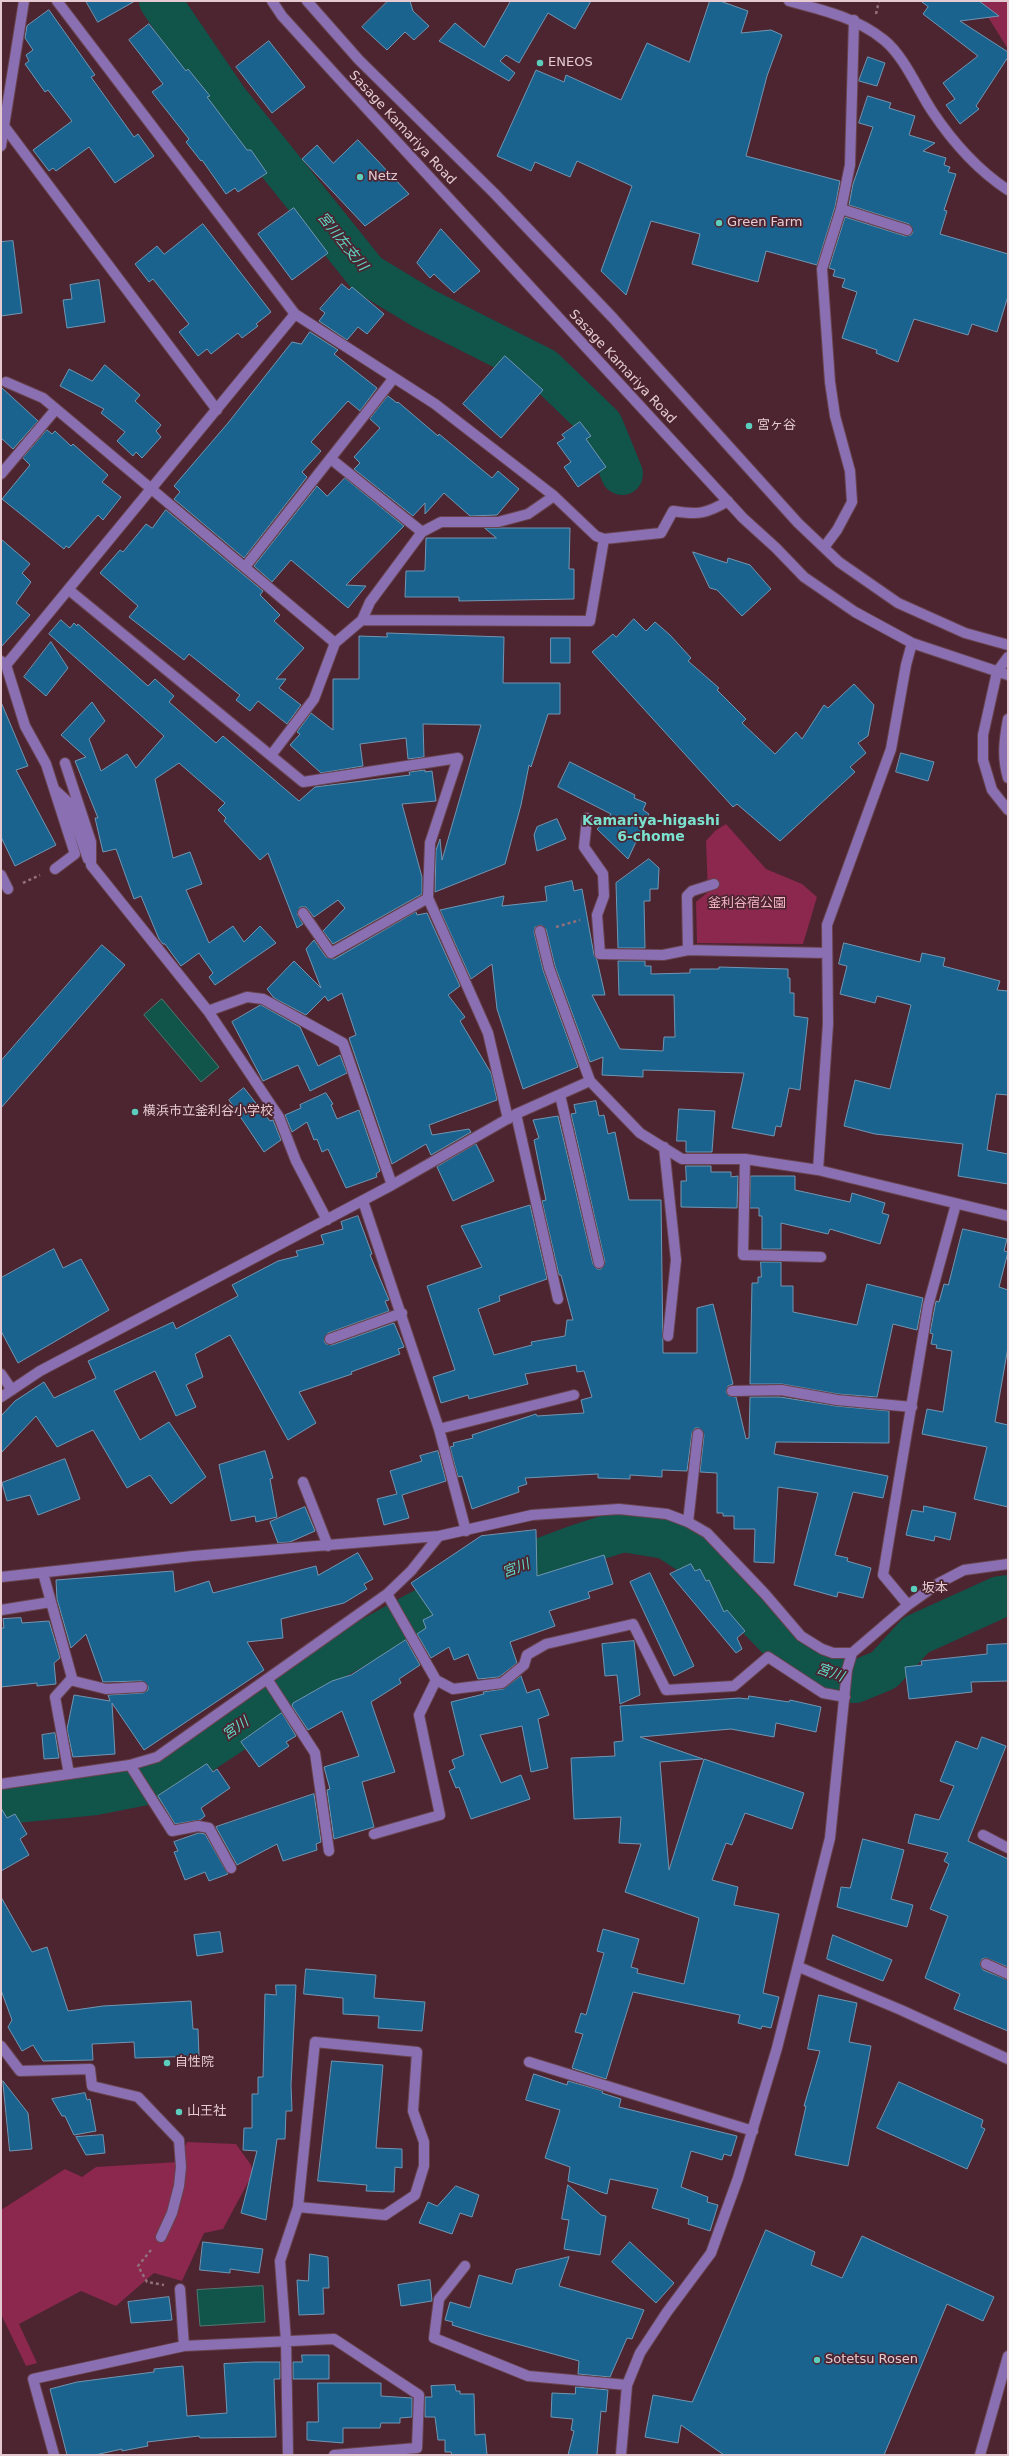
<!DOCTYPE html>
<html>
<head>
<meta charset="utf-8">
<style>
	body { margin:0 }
	#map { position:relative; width:1009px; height:2456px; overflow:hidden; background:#4c2531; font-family:"DejaVu Sans",sans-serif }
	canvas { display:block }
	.frame { position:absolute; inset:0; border:2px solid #e5cbd1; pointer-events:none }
</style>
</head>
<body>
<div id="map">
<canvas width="1009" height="2456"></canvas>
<div class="frame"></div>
</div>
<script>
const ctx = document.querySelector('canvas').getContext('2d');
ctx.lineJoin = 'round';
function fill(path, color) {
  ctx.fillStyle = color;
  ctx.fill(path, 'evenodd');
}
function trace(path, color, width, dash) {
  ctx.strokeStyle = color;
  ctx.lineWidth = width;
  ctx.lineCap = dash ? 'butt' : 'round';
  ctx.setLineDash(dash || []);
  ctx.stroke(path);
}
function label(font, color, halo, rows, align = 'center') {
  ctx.font = font + ' "DejaVu Sans","Noto Sans JP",sans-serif';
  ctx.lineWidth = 3.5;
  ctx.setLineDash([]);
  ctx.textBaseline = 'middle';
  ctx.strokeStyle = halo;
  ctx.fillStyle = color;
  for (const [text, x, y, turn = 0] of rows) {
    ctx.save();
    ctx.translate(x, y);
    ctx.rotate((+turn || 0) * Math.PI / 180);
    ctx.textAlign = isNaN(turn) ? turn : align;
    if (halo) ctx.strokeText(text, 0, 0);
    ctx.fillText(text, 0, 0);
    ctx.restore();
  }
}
fill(new Path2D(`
	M978 1H1008V49Z
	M726 824 766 869 802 884 817 897 803 944 697 943 696 902 708 892 706 841 715 831Z
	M187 2142 236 2144 251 2165 253 2173 223 2229 204 2233 182 2281 154 2273 116 2306 81 2291 19 2324 37 2363 26 2366 1 2314V2210L65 2169 82 2177 96 2167 178 2162Z`), '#8c274e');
const water = new Path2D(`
	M162 999 219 1067 201 1082 144 1015Z
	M263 2286 265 2322 200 2326 197 2290Z`);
fill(water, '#11544a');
trace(water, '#517872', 1);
trace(new Path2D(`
	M160 1 228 101 367 274 423 308 544 369 602 425 622 474
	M1 1807 15 1802 96 1794 157 1782 238 1729 330 1661 417 1613 466 1587 579 1545 623 1531 666 1538 703 1562 791 1652 820 1672 855 1682 884 1670 916 1635 1000 1597 1008 1596`), '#11544a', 42);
const building = new Path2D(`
	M86 1H135L98 22Z
	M388 1H410L413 11 429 26 414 40 405 32 387 50 362 27Z
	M511 1H591L575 29 548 13 519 63 506 55 500 61 515 73 509 81 439 41 455 23 484 47Z
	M710 1H720L748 11 741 33 771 30 782 35 767 76 746 156 840 181 835 207 817 265 766 251 758 282 692 264 700 234 651 221 626 295 601 271 632 186 577 161 570 177 535 162 531 171 497 156 536 70 564 82 566 75 621 100 647 43 689 62Z
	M921 1H979L999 16 960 21 1008 52V57L976 106 979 109 960 124 946 105 955 99 943 83 978 56 923 14 928 7Z
	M49 10 95 75 91 77 134 137 138 134 154 156 115 183 89 147 56 171 53 168 49 171 33 150 72 121 48 90 45 92 25 64 29 61 26 55 33 50 25 38 27 26Z
	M149 24 186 71 188 69 210 96 207 97 247 150H251L267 173 238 192 235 188 226 194 202 160 201 161 186 142 189 139 152 92 163 84 129 40Z
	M269 41 305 87 272 113 236 67Z
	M868 57 885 63 877 86 859 81Z
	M868 96 891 103 889 108 915 116 909 135 935 143 923 151 946 158 944 165 950 167 948 172 956 174 944 210 947 211 940 234 1008 254V296L997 332 972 324 968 335 914 319 898 362 876 353 877 350 842 338 857 292 842 287 845 279 833 276 835 270 829 268 845 217 905 236 911 235 913 232 909 224 849 205 853 184 873 127 859 123Z
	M358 140 409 194 365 226 302 159 317 145 333 163Z
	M294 208 328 253 292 280 258 234Z
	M203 224 271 312 256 324 258 326 242 338 238 333 211 354 207 349 198 356 179 332 189 324 153 279 149 282 135 264 157 246 164 254Z
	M441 229 480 271 454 293 434 274 430 278 417 263Z
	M13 241 22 313 1 316V242Z
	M99 280 105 322 67 328 63 300 72 299 70 285Z
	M342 284 349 290 352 287 384 314 367 334 358 327 347 340 319 321 325 313 320 309Z
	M310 332 338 350 334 354 377 388 360 411 348 401 311 442 321 451 302 472 307 477 244 558 174 499 180 492 174 486 228 423 292 342 301 344Z
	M505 356 543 390 501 438 463 404Z
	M105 365 140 395 135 401 161 425 156 431 161 437 142 458 136 452 133 456 117 441 125 432 101 413 104 409 60 386 69 369 92 381Z
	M1 387 38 421 13 449 1 438Z
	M388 396 397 403 398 402 438 436 439 434 492 478 498 471 519 489 497 515 470 516 444 493 425 514V503L413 516 354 469 360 463 354 457 380 428 370 419Z
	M580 422 591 436 586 439 606 467 578 487 564 467 571 462 557 443 565 438 562 435Z
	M47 430 52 434 55 431 71 446 73 444 108 475 102 482 121 497 103 520 98 515 69 548 66 546 64 549 2 499 30 465 23 458Z
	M345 478 404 526 346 585 366 586 348 608 291 560 272 582 254 566 317 486 327 496Z
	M166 510 263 591 260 595 280 615 274 621 304 648 276 679H286L279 688 301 705 287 724 258 701 250 711 236 700 240 695 189 654 184 660 129 617 138 606 100 573 120 550 123 552 146 524 152 528Z
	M485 528H570L569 569H574V599L459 601V597H405L406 571H424L425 569 426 538H496Z
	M1 539 30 564 22 573 31 582 16 603 30 615 1 647Z
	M693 552 727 563 728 558 750 565 771 589 742 616 717 590 710 588Z
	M634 619 646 631 655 622 670 635 691 658 688 661 719 688 717 690 746 719 742 723 775 754 796 732 802 739 824 705 828 708 854 684 874 705 868 736 858 743 866 753 850 767 855 772 780 841 737 804 733 807 592 652 613 634 616 637Z
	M61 620 70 628 74 623 77 626 78 624 148 686 155 679 174 696 169 702 216 743 223 736 299 801 315 787 410 775 409 772 425 770V772L432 771 436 801 402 804 422 877V894L333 944 323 931 345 908 338 900 314 917 306 907H300L297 914 303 924 297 928 268 853 260 860 224 821 226 818 218 810 225 803 179 763 155 779 173 858 190 852 202 884 186 890 209 943 233 926 244 942 260 926 276 943 215 985 209 977 213 973 199 953 181 966 165 944H163L159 939 141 896 134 899 116 849 103 852 95 818H98L75 761 86 757 61 735 92 702 105 721 89 739 101 771 127 754 136 768 164 736 49 634Z
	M387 633 504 637 503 683H560V714H548L531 767 529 765 521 805 505 864 435 892 436 850 440 839 442 860 481 725 423 724 424 757 408 759 406 738 360 744 363 766 321 773 290 745 300 734 297 732 311 713 333 730V679H359V636L387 637Z
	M551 638H570V663H551Z
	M51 642 68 668 46 696 24 677Z
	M1 702 28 766 16 770 56 845 15 866 1 837Z
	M901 753 934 762 928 781 896 772Z
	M570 762 635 795 634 798 646 803 643 810 649 814 628 859 597 829 611 814 558 787Z
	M557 819 566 839 537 851 534 835 537 827Z
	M649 859 659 868 658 889H650V901H644L645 948H618L616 883Z
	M572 881 574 891 582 889 594 955 597 960 605 995H592L620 1049 663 1051 664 1037H675L674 995H619L618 961H645V966H651V974L690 973V969H719V967L788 969V978H790V993H794V1016L808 1018 800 1090 789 1088 781 1127 776 1126 774 1136 732 1128 744 1073 643 1070V1077L602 1075 603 1057 590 1062 555 966 546 929 541 925 535 927 534 932 543 970 578 1067 523 1089 497 1009 492 964 471 979 440 910 504 896 502 906 547 901 545 887Z
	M416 912 417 915 427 913 460 986 448 995 465 1017 460 1021 491 1073 497 1100 429 1125 432 1135 469 1129 471 1132 431 1155 426 1144 392 1164 349 1038 356 1035 342 993 328 1001 325 996 306 1015 274 998 267 989 294 961 321 988 306 949 314 940 326 957 334 959Z
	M844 943 920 962 922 953 945 958 943 966 1000 981 997 990 1008 991V1095L996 1094 987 1150 1008 1154V1184L958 1176 963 1144 875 1134 844 1126 855 1080 890 1089 911 1005 877 996 875 1003 840 994 847 966 839 964Z
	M102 945 125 965 1 1108V1061Z
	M261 1005 300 1027 318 1066 340 1055 347 1073 310 1091 298 1065 263 1081 232 1022Z
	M244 1088 270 1121 273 1120 281 1140 264 1152 229 1100Z
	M326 1093 333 1104 331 1105 337 1119 359 1110 380 1171 376 1174 377 1177 346 1188 328 1149 322 1152 317 1139 314 1140 307 1122 292 1132 285 1115 301 1108 300 1105Z
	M596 1101 599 1116 604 1115 608 1134 615 1132 629 1200H661L663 1353H697V1308L713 1304 733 1384 728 1386 726 1392 729 1396 736 1397 746 1439 749 1438 750 1397H780L836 1406 889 1411V1443L776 1442 774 1454 888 1476 883 1498 853 1492 835 1555 848 1558 847 1561 871 1568 863 1598 838 1592 837 1597 794 1585 818 1493 778 1487 774 1563 754 1562 755 1529H734V1516H723V1513H717V1473L700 1472 704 1435 699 1428H695L692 1433 687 1471 662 1470V1477L630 1475V1479L598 1478V1474L525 1478 527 1484 518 1487 519 1492 472 1509 462 1476 458 1477 450 1447 454 1446 453 1443 473 1438 472 1435 536 1414 537 1416 584 1413 581 1400 592 1397 584 1371 577 1372 576 1365 525 1374 528 1384 469 1399 468 1395 441 1403 433 1377 455 1370 427 1286 482 1267 461 1226 530 1205 547 1279 499 1296 500 1301 478 1309 494 1355 532 1345 531 1342 565 1336 567 1320H573L561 1275H559L542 1201 546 1200 534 1140 539 1138 533 1120 558 1116 593 1264 597 1269H601L605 1262 571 1114 576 1113 574 1105Z
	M679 1109 715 1111 712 1152H686V1141H677Z
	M476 1144 494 1181 453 1201 437 1167Z
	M686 1166H711V1172H731V1177L738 1176 737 1208 681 1207V1181H686Z
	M751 1176H795V1190L850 1202 852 1193 885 1203 882 1213 889 1215 880 1244 830 1229 828 1234 781 1223V1249H762V1216H759V1208H750Z
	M358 1216 372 1254 370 1255 389 1300 385 1301 389 1311 328 1333 324 1341 326 1344 332 1345 394 1323 404 1347 398 1349 400 1354 351 1372 352 1374 299 1392 316 1423 288 1440 230 1335 195 1354 203 1377 186 1385 196 1407 176 1416 155 1371 114 1391 140 1440 169 1422 206 1477 171 1504 150 1475 127 1488 93 1430 57 1447 36 1416 1 1453V1416L15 1401 44 1382 54 1398 96 1378 88 1361 173 1322 176 1329 238 1296 232 1285 278 1261 298 1256 296 1251 324 1244 321 1235 343 1229 341 1222Z
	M963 1229 1007 1239 1004 1251 1008 1252 999 1287 1008 1290V1347L995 1422 1008 1425V1507L974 1499 987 1447 922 1434 927 1409 943 1412 952 1351 936 1348 937 1345 931 1344 933 1334 930 1333 936 1301 939 1302 944 1284 948 1285Z
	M54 1249 63 1268 81 1259 109 1310 18 1363 1 1331V1278Z
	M761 1262H781V1286H793V1312L857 1325 867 1284 923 1298 917 1330 893 1324 877 1397 838 1394 782 1384H750L752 1283H758V1277H761Z
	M265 1451 273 1478 270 1479 277 1517 256 1522 255 1516 231 1521 219 1465Z
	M438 1451 446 1481 402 1495 409 1518 384 1525 377 1499 397 1494 390 1471 422 1461 420 1456Z
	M65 1459 80 1499 38 1515 30 1495 7 1501 2 1483Z
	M924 1506 956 1513 950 1540 935 1536 934 1541 906 1535 912 1510 923 1512Z
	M305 1507 315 1531 290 1542 278 1543 270 1522Z
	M536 1530 537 1576 604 1555 613 1584 588 1592 590 1598 549 1611 555 1626 510 1642 517 1663 499 1677 478 1679 468 1654 454 1660 449 1647 431 1658 417 1634 426 1628 423 1620 433 1615 411 1583 481 1536Z
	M358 1553 373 1579 364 1584 367 1589 344 1603 281 1619 283 1638 247 1642 264 1670 144 1750 112 1703 115 1754 73 1757 67 1729 74 1695 110 1701 108 1695 143 1693 148 1690V1686L142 1681 103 1682 86 1634 71 1648 57 1599 56 1580 173 1571 175 1592 209 1581 213 1593 316 1566 318 1575Z
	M691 1564 695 1571 700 1569 706 1581 709 1580 724 1612 727 1610 745 1631 737 1638 742 1649 736 1653 670 1574Z
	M650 1573 694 1666 674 1676 630 1582Z
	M21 1618 22 1623 49 1621 60 1658 54 1663 56 1684 37 1686V1683L1 1687V1628H4L3 1619Z
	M406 1640 420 1665 399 1679 401 1683 371 1702 395 1772 362 1782 374 1827 334 1839 327 1790 330 1789 324 1767 359 1756 342 1711 308 1730 292 1706 293 1703 332 1681 351 1675Z
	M634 1641 640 1695 620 1704 617 1675 605 1676 602 1644Z
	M1008 1644V1681L971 1682 972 1692 909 1699 905 1667 922 1665 921 1661 987 1654V1645Z
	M521 1676 527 1693 539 1689 549 1715 538 1719 548 1768 531 1772 522 1726 480 1735 501 1783 521 1775 530 1799 471 1819 459 1787 456 1788 449 1771 455 1768 452 1760 464 1755 451 1702 484 1694 483 1692 503 1689Z
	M749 1696 789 1702 790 1700 821 1707 816 1732 776 1723 774 1737 731 1729 640 1737 703 1759 660 1762 669 1870 704 1759 804 1793 792 1829 745 1813 732 1845 726 1843 712 1880 738 1887 734 1905 779 1914 763 1993 779 1997 771 2028 762 2026 761 2029 738 2023 740 2015 633 1992 606 2079 572 2068 583 2034 575 2032 581 2013 586 2015 604 1953 597 1951 603 1929 639 1939 631 1967 638 1969 637 1973 684 1984 699 1918 625 1892 641 1844 619 1843 621 1817 574 1819 571 1758 615 1756 614 1742 623 1741 620 1706 739 1698 748 1699Z
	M282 1713 296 1736 286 1742 289 1746 259 1767 241 1742Z
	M55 1733 59 1758 44 1759 42 1735Z
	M982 1737 1006 1746 968 1841 1008 1859V1967L986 1958 982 1959 980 1964 983 1970 1008 1980V2031L954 2009 960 1994 925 1978 948 1916 930 1909 949 1864 944 1861 948 1853 908 1843 915 1814 939 1820 954 1786 940 1781 956 1741 977 1749Z
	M207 1764 213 1772 217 1769 230 1788 201 1808 205 1816 200 1820 175 1824 158 1796Z
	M314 1794 321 1842 316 1844 317 1850 283 1861 277 1844 237 1865 216 1827Z
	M1 1808 7 1818 15 1814 27 1834 20 1839 29 1855 1 1871Z
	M199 1833 205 1834 228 1874 209 1881 205 1872 185 1880 174 1852 178 1851 174 1842Z
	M863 1839 904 1850 891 1899 913 1905 907 1927 837 1907 841 1887 850 1888Z
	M1 1897 32 1952 47 1947 68 2011 103 2006 191 2001 193 2029H198L199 2056 135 2058 134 2042 92 2044 93 2060 43 2061 33 2045 22 2051 8 2027 12 2020 1 1990Z
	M220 1932 223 1952 197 1956 194 1935Z
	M833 1935 892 1960 883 1981 827 1959Z
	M306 1969 376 1975 374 1998 425 2002 422 2031 378 2028 379 2016 343 2014V1998L304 1994Z
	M276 1985H296L291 2085 292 2111H286L285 2139H277L266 2220 241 2213 257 2151 243 2150 244 2128H252V2094H258V2077H263L265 1994 276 1995Z
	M819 1995 857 2003 849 2042 871 2046 848 2166 795 2155 806 2106H804L820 2051 808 2049Z
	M332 2061 383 2065 376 2148 402 2149V2168L395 2167 394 2192 366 2191 367 2185 318 2181Z
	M534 2074 567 2085 568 2081 603 2091 602 2093 621 2099 619 2107 737 2136 731 2156 724 2154 722 2160 691 2151 681 2187 708 2197 707 2202 718 2205 710 2231 688 2224 689 2219 652 2208 658 2189 610 2179 607 2194 568 2181 570 2167 545 2158 560 2110 526 2100Z
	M3 2081 28 2113 32 2149 10 2151Z
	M899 2082 983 2120 981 2127 985 2129 967 2169 877 2128Z
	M85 2093 87 2100 90 2099 96 2131 74 2135 65 2116H62L52 2099Z
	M103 2135 105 2153 86 2155 76 2137Z
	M568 2185 601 2215 606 2216 600 2255 564 2249 569 2220 562 2219Z
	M456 2186 479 2195 472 2217 460 2213 452 2234 419 2223 428 2202 437 2206Z
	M766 2230 815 2252 811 2265 842 2278 862 2236 994 2297 983 2321 947 2304 884 2455H724L681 2425 678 2443 645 2437 653 2395 692 2402Z
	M203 2242 263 2249 259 2273 230 2269V2273L200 2270Z
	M630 2242 674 2283 656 2303 612 2262Z
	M310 2254 328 2257 329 2288H323L324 2314 299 2315 297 2280 308 2281Z
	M569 2257 559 2286 644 2310 632 2339 627 2338 610 2377 578 2374 579 2361 484 2335 452 2325 453 2322 445 2320 450 2302 470 2308 479 2275 512 2284 516 2270Z
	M430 2280 432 2301 401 2306 398 2285Z
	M169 2297 172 2320 131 2323 128 2302Z
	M302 2355H329V2379H293V2362H302Z
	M255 2362H280V2379H274L276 2437 200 2438 199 2436 147 2442 148 2446 122 2451V2449L95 2455H67L50 2389 77 2382 154 2372V2369L183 2366 187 2416 227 2413 224 2364Z
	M318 2383H381V2396L412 2398V2417L400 2418V2423H381L380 2428H343V2443L307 2440V2422H318Z
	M455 2385 456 2391H460V2394H474L475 2435 485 2434 487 2455H452L451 2452H445V2440H438L435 2417H425V2397H432L431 2386Z
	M576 2387 608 2390 606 2412 601 2411 597 2455H568L574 2431 571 2430 573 2419 551 2417 552 2393 575 2394Z`);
fill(building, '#1b638f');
trace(building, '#7096b2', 1);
const minor = new Path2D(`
	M24 1 4 126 217 410
	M57 1 295 314 435 404 554 496 596 536 604 539 661 533 673 511C698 515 706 514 728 501
	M272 1 282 16 343 83 743 518 776 548 804 577 855 612 912 643 1008 675
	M307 1 359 60 494 193 613 318 798 523 839 562 898 603 965 633 1008 645
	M789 1C823 10 857 18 884 40 904 56 918 90 932 111 952 141 979 171 1008 190
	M1 146 4 126
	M841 209 907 230
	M6 382 43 398 335 643
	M331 459 422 532
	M1 474 56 409
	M825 546 837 530 852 502 850 471 835 416 830 382 822 269 841 209 850 165 854 20
	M245 567 393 379
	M69 590 303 782 458 758 430 843 428 898 488 1033 508 1119
	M362 620 590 621 604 539
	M1008 657 997 672 983 735V760L992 790 1008 810
	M1 661 6 665 25 726 46 764 75 854 55 869
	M6 665 295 314
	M1008 719C1004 741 1002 757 1008 778
	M272 754 314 699 335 643 362 620 370 602 422 532 441 522H498L528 514 554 496
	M65 763 91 842V865L208 1011 279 1117 296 1161 327 1220
	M55 790 68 802 88 859
	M587 818 584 847 603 874 604 896 597 915 600 954 663 955 688 950
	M1 875 8 889
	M714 884 692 891 687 896 688 950 827 953
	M303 913 331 953 428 898
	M540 931 549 968 590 1081
	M208 1011 247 997 263 999 343 1043 392 1185
	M560 1095 599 1263
	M516 1114 558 1299
	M664 1147 676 1260 668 1336
	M745 1159 743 1255 821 1257
	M818 1170 828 1024 827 925 891 749 906 665 912 643
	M363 1201 439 1429 466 1531
	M330 1339 402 1313
	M1 1374 12 1390
	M732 1391 781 1390 837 1400 912 1407
	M1 1397 40 1371 392 1185 516 1114 590 1081 640 1133 682 1159H745L818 1170 1008 1216
	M439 1429 574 1395
	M303 1482 328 1546
	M688 1522 698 1434
	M43 1573 72 1678 55 1697 69 1774
	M1 1577 193 1556 439 1536 532 1515 619 1509 667 1514 688 1522 707 1533 765 1594 801 1636 822 1649 833 1653H852
	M387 1594 436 1680
	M908 1605 883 1575 928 1306 956 1204
	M1 1610 51 1602
	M267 1679 315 1753 329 1851
	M70 1680 106 1689 142 1687
	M130 1765 172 1831 198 1826 209 1828 231 1868
	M1 1784 130 1765 157 1757 387 1594 411 1571 439 1536
	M374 1834 440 1815 419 1715 436 1680 453 1689 502 1683 524 1665 527 1655 546 1644 633 1624 666 1690 734 1686 768 1657 823 1693 845 1697
	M983 1835 1008 1848
	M986 1964 1008 1974
	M799 1967 901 2010 1008 2059
	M315 2042 417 2052 413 2111 424 2142V2166L415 2195 385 2215 298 2207Z
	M1 2046 20 2071 90 2069 92 2086 138 2097 179 2140 181 2167 179 2186 172 2213 161 2237
	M529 2062 753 2131
	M465 2266 439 2299 434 2338 528 2376 627 2385
	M180 2289 184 2346
	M54 2455 33 2379 184 2346 334 2339 419 2395 417 2448 334 2455
	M288 2455 286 2341 280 2261 298 2207
	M621 2455 627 2385 640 2353 667 2312 711 2253 738 2178 777 2048 830 1838 847 1670 852 1653 908 1605 939 1583 964 1570 1008 1564
	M980 2455 1008 2356`);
trace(minor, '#68434e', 12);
trace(new Path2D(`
	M876 14 879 1
	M23 883 40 875
	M556 927 580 920
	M151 2250 138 2266 147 2282 164 2285`), '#917079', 2.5, [3, 3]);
trace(minor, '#8a70b2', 10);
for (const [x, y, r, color] of [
	[540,63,4,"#5bcebc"],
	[360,177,4,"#5bcebc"],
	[719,223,4,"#5bcebc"],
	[749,426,4,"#5bcebc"],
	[135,1112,4,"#5bcebc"],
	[914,1589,4,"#5bcebc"],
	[167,2063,4,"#5bcebc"],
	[179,2112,4,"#5bcebc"],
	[817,2360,4,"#5bcebc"]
]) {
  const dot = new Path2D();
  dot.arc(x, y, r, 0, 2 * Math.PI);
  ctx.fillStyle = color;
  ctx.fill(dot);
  trace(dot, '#4c2531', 1.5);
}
label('13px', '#e5cbd1', '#4c2531', [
	["ENEOS",548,63],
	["Netz",368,177],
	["Green Farm",727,223],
	["宮ヶ谷",757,426],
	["横浜市立釜利谷小学校",143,1112],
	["坂本",922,1589],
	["自性院",175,2063],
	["山王社",187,2112],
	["Sotetsu Rosen",825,2360]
], 'left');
label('13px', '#e5cbd1', '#4c2531', [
	["Sasage Kamariya Road",402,128,47],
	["Sasage Kamariya Road",622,367,47]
]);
label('13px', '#f7b6c7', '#4c2531', [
	["釜利谷宿公園",747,904]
]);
label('italic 14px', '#5eddc9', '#4c2531', [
	["宮川左支川",342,242,51],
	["宮川",516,1569,-21],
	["宮川",830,1673,20],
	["宮川",236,1729,-35]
]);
label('bold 14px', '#7be2d0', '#4c2531', [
	["Kamariya-higashi",651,821],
	["6-chome",651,837]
]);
</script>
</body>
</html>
